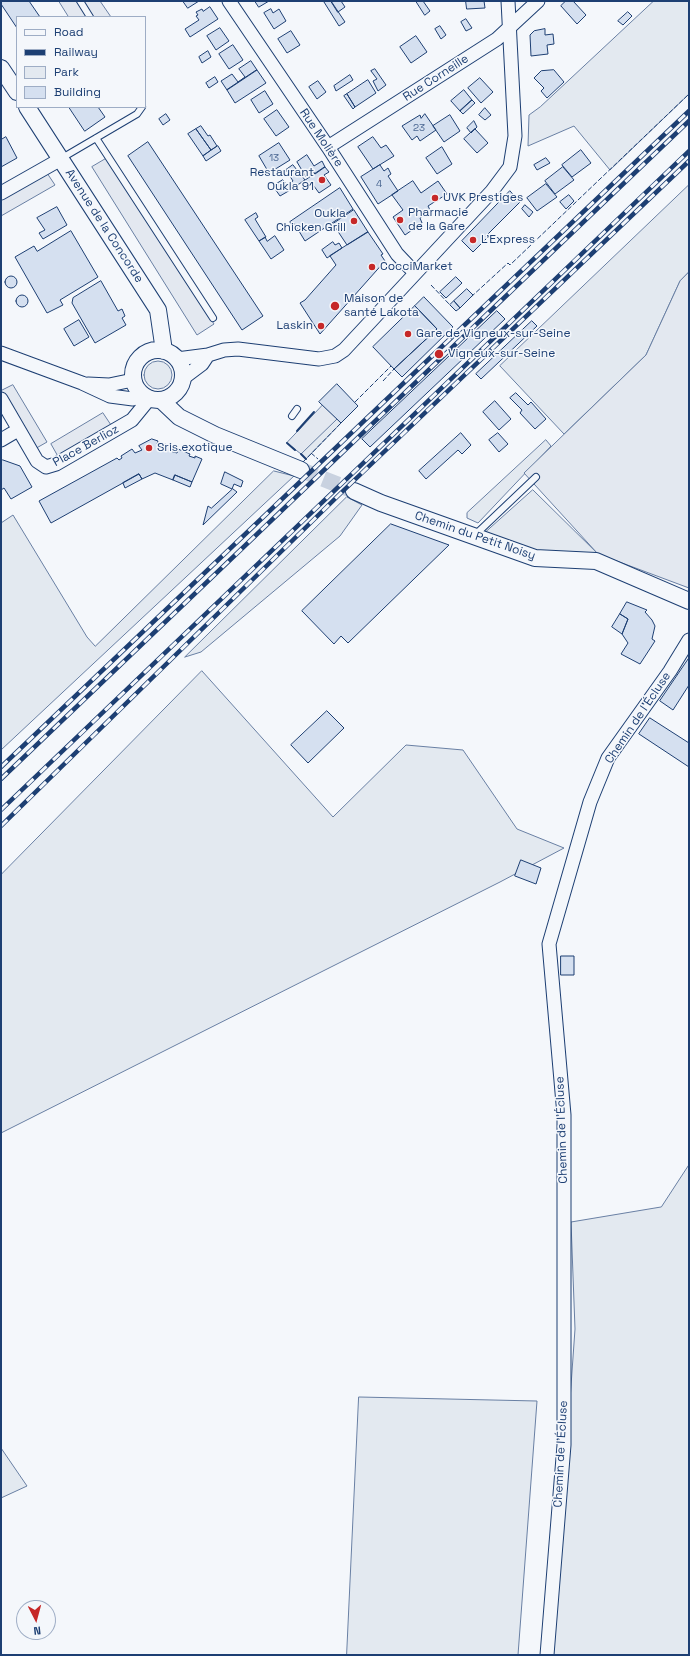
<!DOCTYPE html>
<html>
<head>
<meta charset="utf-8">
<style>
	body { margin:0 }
	#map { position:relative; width:690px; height:1656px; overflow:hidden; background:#f4f7fb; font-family:"Space Grotesk",sans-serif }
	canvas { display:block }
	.frame { position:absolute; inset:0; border:2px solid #1d3f73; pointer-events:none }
	.legend { position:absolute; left:16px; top:16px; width:130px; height:92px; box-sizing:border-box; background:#f4f7fb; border:1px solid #9eadc5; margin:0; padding:5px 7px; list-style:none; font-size:12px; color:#1d3f73 }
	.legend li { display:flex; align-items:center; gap:8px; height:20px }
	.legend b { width:20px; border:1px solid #9eadc5 }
	.north { position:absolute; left:16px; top:1600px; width:40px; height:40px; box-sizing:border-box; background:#f4f7fb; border:1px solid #9eadc5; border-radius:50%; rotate:174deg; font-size:11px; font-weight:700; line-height:16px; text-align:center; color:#1d3f73 }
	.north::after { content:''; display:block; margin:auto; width:14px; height:18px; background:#c62828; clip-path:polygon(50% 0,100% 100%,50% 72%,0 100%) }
</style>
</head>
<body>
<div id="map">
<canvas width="690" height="1656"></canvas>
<div class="frame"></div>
<ul class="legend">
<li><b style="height:5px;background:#f4f7fb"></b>Road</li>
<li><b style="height:5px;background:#1d3f73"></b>Railway</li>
<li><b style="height:11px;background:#e3e9f0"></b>Park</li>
<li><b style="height:11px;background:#d5e0f0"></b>Building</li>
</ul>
<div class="north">N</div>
</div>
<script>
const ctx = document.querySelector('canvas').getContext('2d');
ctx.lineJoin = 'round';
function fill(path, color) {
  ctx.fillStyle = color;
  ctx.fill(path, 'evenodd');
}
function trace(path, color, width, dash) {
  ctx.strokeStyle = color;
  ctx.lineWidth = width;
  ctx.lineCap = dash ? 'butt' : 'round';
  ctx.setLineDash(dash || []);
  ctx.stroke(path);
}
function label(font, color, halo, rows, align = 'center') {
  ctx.font = font + ' "Space Grotesk",sans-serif';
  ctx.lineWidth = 3;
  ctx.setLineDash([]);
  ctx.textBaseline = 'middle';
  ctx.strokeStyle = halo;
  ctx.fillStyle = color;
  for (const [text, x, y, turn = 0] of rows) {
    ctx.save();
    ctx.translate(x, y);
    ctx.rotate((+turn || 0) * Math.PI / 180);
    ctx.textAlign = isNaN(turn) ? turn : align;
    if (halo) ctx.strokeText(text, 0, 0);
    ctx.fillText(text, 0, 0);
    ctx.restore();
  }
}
const green = new Path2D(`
	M654 1H689V94L610 170 574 126 528 146 529 115 540 107Z
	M689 185V272L680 281 646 355 564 434 500 366Z
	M144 375a14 14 0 1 1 28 0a14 14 0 1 1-28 0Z
	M337 419 341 423 306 459 301 454Z
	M546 440 551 446 478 523 467 518V513Z
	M274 471 294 476 1 750V523L13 515 87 637 95 646Z
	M533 490 598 554 539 552 486 532Z
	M347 497 362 505 340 536 201 652 185 657Z
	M202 671 333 817 406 745 463 750 517 829 564 848 500 882 1 1133V875Z
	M689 1165V1655H552L575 1329 571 1222 661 1207Z
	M359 1397 537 1401 518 1655H347Z
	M1 1448 27 1486 1 1498Z`);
fill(green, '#e3e9f0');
trace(green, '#687fa3', 1);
const parking = new Path2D(`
	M59 1H100L111 17H69Z
	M109 157 214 324 197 335 92 167Z
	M45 170 55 185 1 216V195Z
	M689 272V588L598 554 524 473 646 355 680 281Z
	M13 385 47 442 33 450 1 397V391Z
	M323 405 337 419 301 454 287 443Z
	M103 413 113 428 60 460 51 444Z`);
fill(parking, '#e3e8f0');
trace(parking, '#687fa3', 1);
const building = new Path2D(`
	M1 1H29L40 17H17V28L1 4Z
	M183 1H199L188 8Z
	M255 1H269L259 7Z
	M326 1H331L345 22 339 26 324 2Z
	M331 1H341L345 7 338 12Z
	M416 1H423L430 11 425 15Z
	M466 1H484L485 8 467 9Z
	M566 1H573L586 15 577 24 561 6Z
	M210 7 218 19 190 37 185 29 199 20 196 16 198 15 196 12 202 9 203 11Z
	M271 9 273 13 279 9 286 21 274 29 264 13Z
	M628 12 632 16 623 25 618 21Z
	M466 19 472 28 466 31 461 22Z
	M440 26 446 35 441 39 435 29Z
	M220 28 229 41 216 50 207 36Z
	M545 29V35L553 34 554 44 547 45 548 54 531 56 530 35 534 31Z
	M291 31 300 45 287 53 278 39Z
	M416 36 427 52 411 63 400 47Z
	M233 45 243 60 229 69 219 54Z
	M208 51 211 57 202 63 199 57Z
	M251 61 257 70 227 90 221 81 232 74 238 82 245 77 239 69Z
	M375 69 386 85 378 91 373 81 377 79 371 71Z
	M257 70 266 83 235 103 227 90Z
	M554 70 564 82 547 98 541 91 544 88 534 78 541 71Z
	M350 75 353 80 336 91 334 86Z
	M215 77 218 82 209 88 206 83Z
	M480 78 493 92 481 103 468 88Z
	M368 80 376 93 355 107 347 94Z
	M318 81 326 92 317 99 309 87Z
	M464 90 472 100 460 111 451 101Z
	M265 91 273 104 259 113 251 100Z
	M347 94 355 107 353 109 344 96Z
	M472 100 475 103 463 114 460 111Z
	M69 107H98L105 117 85 131Z
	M485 108 491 115 485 120 479 115Z
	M277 110 289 127 276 136 264 119Z
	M166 114 170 120 163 125 159 119Z
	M425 114 436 130 420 141 417 136 412 140 402 126 420 115 421 118Z
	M450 115 460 131 444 142 433 126Z
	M474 121 477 127 471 133 467 128Z
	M201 126 208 136 210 135 217 146 211 150 196 129Z
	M196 129 211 150 203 156 188 134Z
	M475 129 488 143 477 153 464 139Z
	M6 137 17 158 1 167V140Z
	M373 137 381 148 386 145 394 156 373 169 358 147Z
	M148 142 263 316 242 330 128 156Z
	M279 143 290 160 269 173 259 156Z
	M218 146 221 151 206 161 203 156Z
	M442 147 452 164 437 174 426 158Z
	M581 150 591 163 572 177 562 165Z
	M307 155 314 166 322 161 325 167 315 174 313 171 306 177 297 162Z
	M546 158 550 163 537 170 534 165Z
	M293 165 305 180 293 188 290 183 293 181 286 170Z
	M380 165 384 171 388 168 391 174 388 176 398 191 378 204 361 177Z
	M325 167 329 172 324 175 331 185 319 193 311 182 305 186 303 182Z
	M563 167 574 180 555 194 545 181Z
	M283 180 292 189 280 196 273 186Z
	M413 181 421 193 438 181 447 194 428 206 430 210 420 218 422 223 405 235 393 217 403 210 392 195Z
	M546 184 557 197 537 211 527 198Z
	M340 188 353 209 305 241 294 223 291 224 290 222Z
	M510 191 520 202 486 236 487 238 473 252 462 241Z
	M569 195 574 201 566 209 560 202Z
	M525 205 533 212 529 217 522 209Z
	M57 207 67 225 43 239 39 233 45 230 37 218Z
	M354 210 368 232 347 245 333 224Z
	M256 213 258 217 255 219 266 237 259 241 245 220Z
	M71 231 98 277 60 300 63 305 47 313 15 257 34 246 37 251Z
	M368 232 383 254 381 255 385 261 320 334 300 303 305 300 336 265 330 256Z
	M275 236 284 250 271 259 259 241 265 237 267 241Z
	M333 242 335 245 339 243 342 248 327 258 322 250Z
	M5 282a6 6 0 1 1 12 0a6 6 0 1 1-12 0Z
	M456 277 462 283 446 298 440 292Z
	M101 281 118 311 122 309 125 316 122 318 126 325 95 343 72 303 73 298Z
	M467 289 473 295 460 308 454 301Z
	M16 301a6 6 0 1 1 12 0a6 6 0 1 1-12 0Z
	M424 297 453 327 402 377 394 369 437 329 415 306Z
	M454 301 460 308 456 311 450 305Z
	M415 306 437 329 394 369 373 347Z
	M497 311 505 319 370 447 362 439Z
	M79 320 89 337 74 346 64 329Z
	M532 321 537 326 481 379 476 374Z
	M337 384 358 406 341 423 319 402Z
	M516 393 528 405 531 402 546 419 535 429 520 413 522 410 510 398Z
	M495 401 511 419 499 430 483 412Z
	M461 433 471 445 462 454 458 450 426 479 419 471Z
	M498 433 508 444 499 452 489 440Z
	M152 439 158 441 157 444 164 447 165 444 172 447 170 451 177 453 178 449 190 454 189 456 195 458V456L202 459 192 482 175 475 173 480 155 473 142 479 139 474 51 523 39 501 117 458 119 460 122 458 121 456 132 449 135 453 142 450 139 446Z
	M3 460 20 466 32 487 11 499 4 488 1 490V461Z
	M225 472 243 481 241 487 234 484 232 489 221 484Z
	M139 474 142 479 125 488 123 483Z
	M175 475 192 482 190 487 173 480Z
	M233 489 237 492 203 525 208 506 211 508Z
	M391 524 449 545 348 643 341 636 334 644 302 611Z
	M627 602 647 610 645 612 652 620 655 626 652 639 655 641 640 664 621 654 628 643 622 634 628 619 620 614Z
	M620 614 628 619 622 634 612 627Z
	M689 658V685L673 710 660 701Z
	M327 711 344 728 308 763 291 745Z
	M650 718 689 743V767L639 734Z
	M521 860 541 868 536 884 515 876Z
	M561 956H574V975H561Z`);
fill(building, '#d5e0f0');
trace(building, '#1d3f73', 1);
trace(new Path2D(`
	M301 470 354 491`), '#c9d2e0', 16, [16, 8]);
const service = new Path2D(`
	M80 1 90 17
	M96 138 213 318
	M62 158 137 114 142 107
	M292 416 297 409
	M475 535 536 477`);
const minor = new Path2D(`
	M229 1 328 147 397 254 415 273
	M328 147 497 39 538 1
	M1 193 61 159
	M1 353 82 383 110 396 133 399 143 395
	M177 359 208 355 224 350 238 349 319 359 335 356 344 350 492 191 510 167 515 136 508 1
	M182 379 202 364 208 355
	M88 384 109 385 133 380
	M1 399 37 461 46 467 56 464 132 420 150 398
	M1 440 18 430
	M547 1655 564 1445V1115L549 944 590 802 608 758 670 671 689 640`);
const tertiary = new Path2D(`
	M1 68 17 92
	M27 107 158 310 164 351
	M133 375a25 25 0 1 1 50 0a25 25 0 1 1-50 0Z
	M161 400 179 417 215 435 301 470
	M354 491 381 503 535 558 596 561 689 601`);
trace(service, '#1d3f73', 8);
trace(minor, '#1d3f73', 15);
trace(tertiary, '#1d3f73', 18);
trace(service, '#f4f7fb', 6);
trace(minor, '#f4f7fb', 13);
trace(tertiary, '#f4f7fb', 16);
const rail = new Path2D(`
	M1 767 689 111
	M1 779 689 121
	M1 810 689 151
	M1 826 343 491 689 161`);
trace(rail, '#1d3f73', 4.5);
trace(rail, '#f4f7fb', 3, [9]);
trace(new Path2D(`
	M431 285 450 305
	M471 297 508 263 510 265 689 94
	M383 381 394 369
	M355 402 391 366
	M311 453 318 459
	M303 462 341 423`), '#1d3f73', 1, [5, 2]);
trace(new Path2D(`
	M297 431 314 412
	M287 443 295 450
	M301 454 306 459`), '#1d3f73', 2);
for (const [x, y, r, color] of [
	[322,180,4,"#c62828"],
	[435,198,4,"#c62828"],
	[400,220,4,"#c62828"],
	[354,221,4,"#c62828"],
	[473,240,4,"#c62828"],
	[372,267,4,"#c62828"],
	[335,306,5,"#c62828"],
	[321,326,4,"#c62828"],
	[408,334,4,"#c62828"],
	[439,354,5,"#c62828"],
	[149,448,4,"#c62828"]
]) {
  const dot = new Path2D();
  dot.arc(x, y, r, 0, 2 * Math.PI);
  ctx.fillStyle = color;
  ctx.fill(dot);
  trace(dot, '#f4f7fb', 1.5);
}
label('10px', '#4b6792', null, [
	["23",419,128],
	["13",274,158],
	["4",379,184]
]);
label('12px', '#1d3f73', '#f4f7fb', [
	["Rue Corneille",436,78,-33],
	["Rue Molière",321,138,56],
	["Avenue de la Concorde",104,226,57],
	["Place Berlioz",86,446,-29],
	["Chemin du Petit Noisy",475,536,19],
	["Chemin de l'Écluse",638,718,-56],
	["Chemin de l'Écluse",562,1130,-92],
	["Chemin de l'Écluse",561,1454,-87]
]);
label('12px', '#1d3f73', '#f4f7fb', [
	["Restaurant",314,173,"right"],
	["Oukla 91",314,187,"right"],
	["UVK Prestiges",443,198],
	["Pharmacie",408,213],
	["de la Gare",408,227],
	["Oukla",346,214,"right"],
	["Chicken Grill",346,228,"right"],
	["L'Express",481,240],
	["CocciMarket",380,267],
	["Maison de",344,299],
	["santé Lakota",344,313],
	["Laskin",313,326,"right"],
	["Gare de Vigneux-sur-Seine",416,334],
	["Vigneux-sur-Seine",448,354],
	["Sris exotique",157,448]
], 'left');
</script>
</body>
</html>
